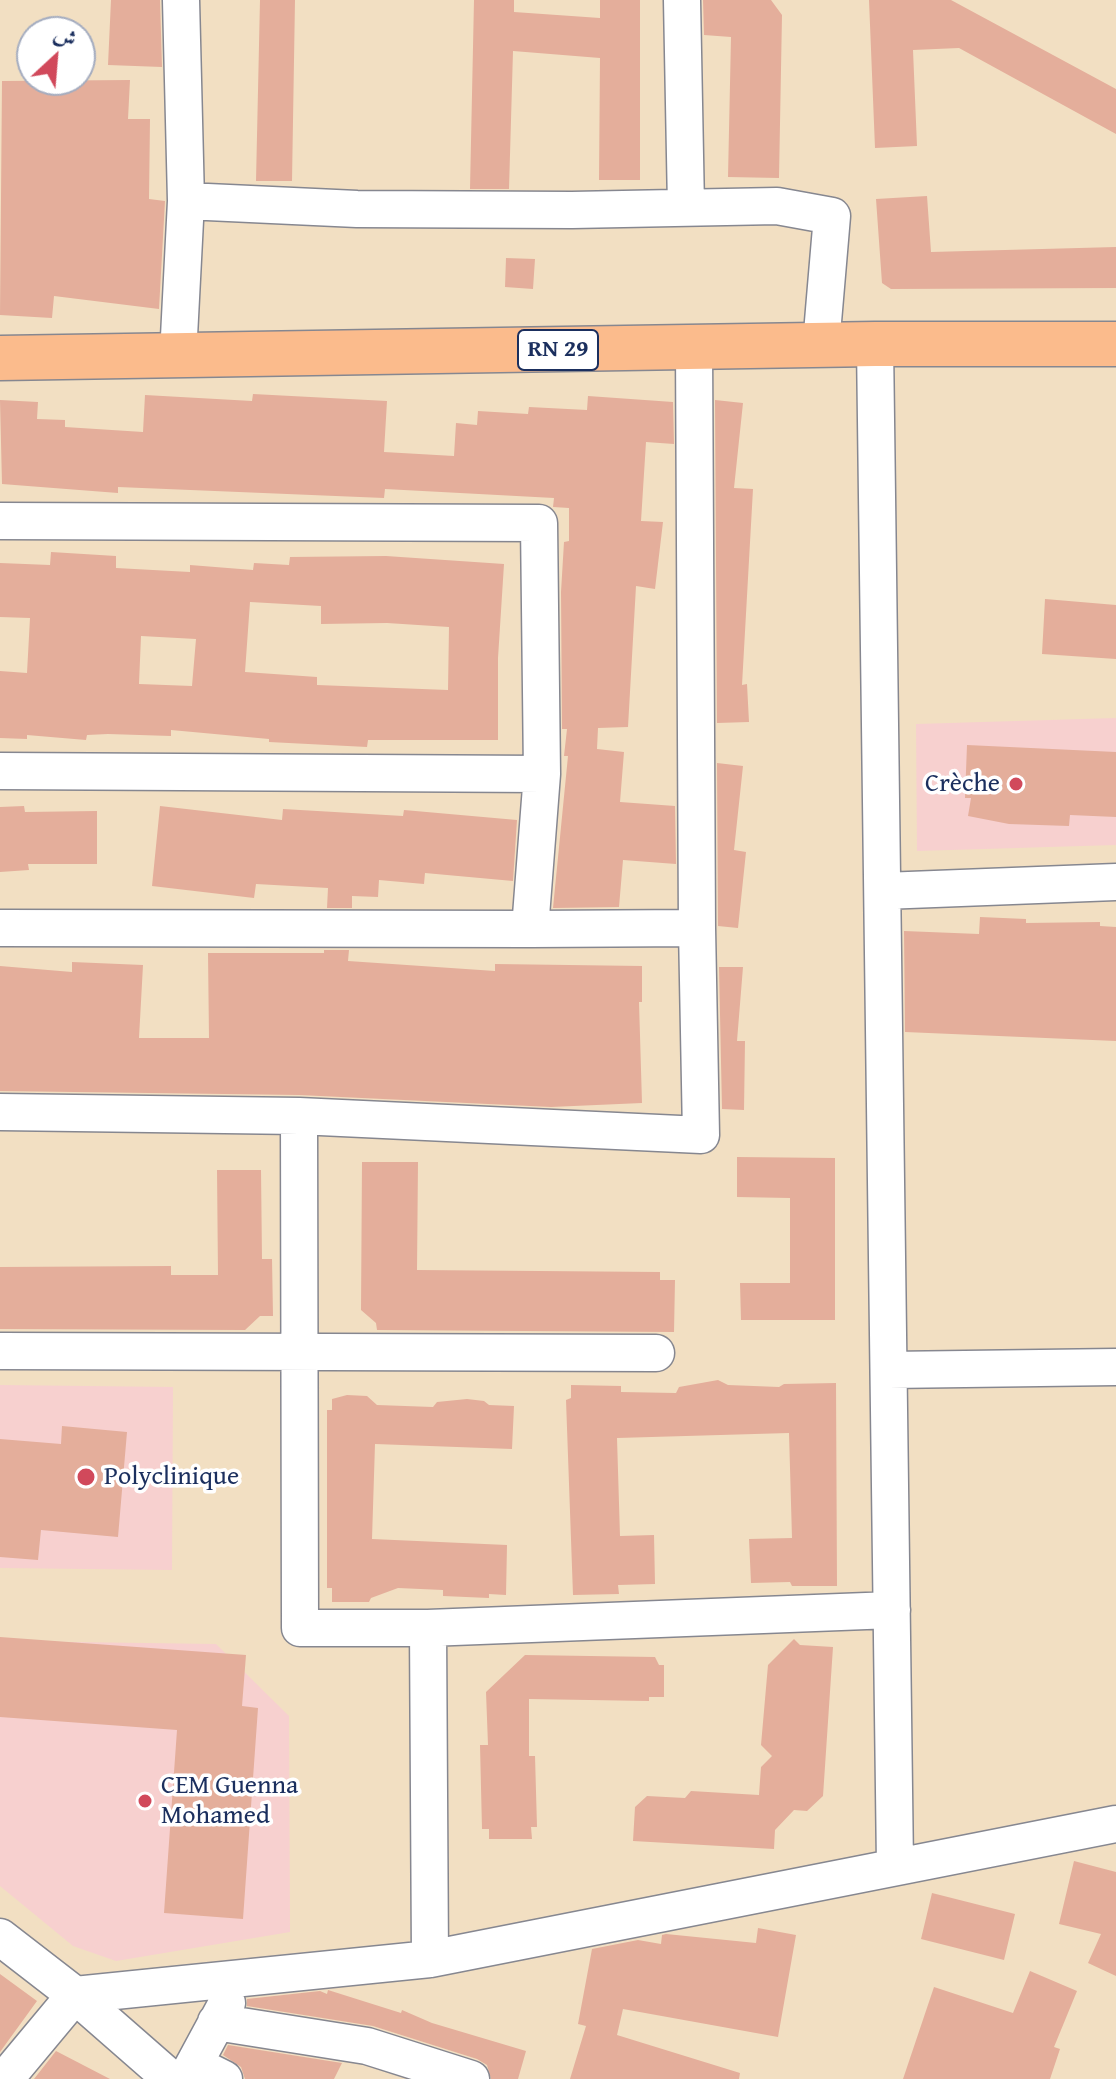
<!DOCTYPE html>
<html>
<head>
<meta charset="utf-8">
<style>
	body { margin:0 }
	#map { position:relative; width:1116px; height:2079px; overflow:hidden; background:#f2dfc2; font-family:"Gentium Book Plus",Amiri,serif }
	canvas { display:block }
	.north { position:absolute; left:16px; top:16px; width:80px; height:80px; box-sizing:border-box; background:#fff; border:2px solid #a4acbf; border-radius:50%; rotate:26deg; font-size:22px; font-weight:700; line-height:32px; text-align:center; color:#1b2f5e }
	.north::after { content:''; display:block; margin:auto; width:28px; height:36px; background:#d1495b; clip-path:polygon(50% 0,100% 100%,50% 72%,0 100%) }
</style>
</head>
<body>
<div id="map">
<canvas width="1116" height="2079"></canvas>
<div class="north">ش</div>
</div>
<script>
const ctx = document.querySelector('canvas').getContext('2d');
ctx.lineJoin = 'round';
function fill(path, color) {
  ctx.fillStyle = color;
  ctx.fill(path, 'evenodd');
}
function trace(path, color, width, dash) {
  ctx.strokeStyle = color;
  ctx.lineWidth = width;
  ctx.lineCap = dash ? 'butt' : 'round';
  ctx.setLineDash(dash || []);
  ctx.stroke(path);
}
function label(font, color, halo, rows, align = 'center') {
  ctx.font = font + ' "Gentium Book Plus",serif';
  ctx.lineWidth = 7;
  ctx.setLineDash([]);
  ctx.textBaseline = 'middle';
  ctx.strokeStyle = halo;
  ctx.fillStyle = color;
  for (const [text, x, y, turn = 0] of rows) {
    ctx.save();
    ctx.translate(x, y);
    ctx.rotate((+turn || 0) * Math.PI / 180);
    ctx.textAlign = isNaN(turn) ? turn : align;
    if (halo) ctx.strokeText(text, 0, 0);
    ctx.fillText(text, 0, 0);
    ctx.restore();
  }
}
fill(new Path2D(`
	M1116 718V845L917 851 916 724Z
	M0 1385 173 1387 172 1570 0 1568Z
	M0 1641 216 1644 289 1716 290 1932 116 1961 73 1946 0 1886Z`), '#f7d0cf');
fill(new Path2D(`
	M111 0H160L162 67 108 65Z
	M260 0H295L292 181H256Z
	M474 0H514V12L600 18V0H640V180H599L600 58 513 51 509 189H470Z
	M703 0H771L782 15 779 178 728 177 731 37 704 35Z
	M869 0H951L1116 89V134L959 48 913 50 917 146 875 148Z
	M130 80 128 119H150L149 199 165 201 159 309 54 296 52 318 0 315 2 81Z
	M927 196 931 252 1116 247V288L891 289 882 283 876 199Z
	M506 258 535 259 533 289 505 287Z
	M253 394 387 401 384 452 454 456 456 423 477 425 478 411 528 414 529 407 587 410 588 396 673 402 674 444 646 442 641 521 663 522 655 589 636 586 628 727 598 728 597 749 624 752 620 802 675 806 676 864 623 860 619 907 553 908 568 756H564L567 729H562L561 592 564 542 569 541V508L553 507 554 498 385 489 384 498 118 487V493L2 484 0 400 38 402 37 419 65 420V427L143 432 145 395 252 401Z
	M715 400 743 403 734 488 753 489 742 685 747 684 749 722 717 723Z
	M51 552 116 556V568L190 572V565L253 570 254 563 289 565 290 557 386 556 504 564 498 658V740H368L367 747 269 742V739L171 730V736L108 734 87 735 86 740 27 735V739L0 738V671L27 673 30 618 0 617V563L50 565ZM250 602 321 606V624L387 623 449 627 448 690 317 685V677L245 672ZM141 636 196 639 192 686 139 684Z
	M1045 599 1116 605V659L1042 654Z
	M967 745 1116 752V817L1070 815 1069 826 1009 824 968 816 971 798H965Z
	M717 763 743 766 734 850 746 852 738 928 718 926Z
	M24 806 25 812 97 811V864H28L29 870 0 872V807Z
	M160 806 282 820 283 809 403 816 404 810 517 820 513 881 425 873 424 884 379 880 378 897 352 896V908H327L328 888 256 884 254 898 152 886Z
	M980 917 1026 919V923L1100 922V926L1116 927V1041L905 1032 904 931 979 934Z
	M324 950H349L348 961 495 971V964L642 966V1002H639L642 1103 551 1107 299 1095 0 1091V966L72 972V962L143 965 139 1038H209L208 953H324Z
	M719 967H743L737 1041H745L744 1110 722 1109Z
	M737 1157 835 1158V1320H741L740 1283H790V1198L737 1197Z
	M362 1162H418L417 1270 660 1272V1280H675L674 1332 377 1330 376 1323 361 1310Z
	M217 1170H261L262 1259H272L273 1316H260L245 1330 0 1329V1267L171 1266V1275H218Z
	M718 1380 728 1385 779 1387 784 1384 836 1383 837 1586H792L790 1582 751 1583 749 1539 792 1538 789 1433 617 1438 620 1536 654 1535 655 1584 618 1585 619 1594 573 1595 566 1400 571 1398V1385L621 1386V1392L676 1393 679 1387Z
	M347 1395 367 1396 377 1405 433 1407 437 1402 467 1399 484 1401 489 1405 514 1406 512 1449 375 1444 372 1539 507 1545 506 1595 489 1594V1598L443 1596V1590L398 1588 371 1598 369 1602H332V1588H327V1410H332V1399Z
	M62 1426 127 1432 118 1537 41 1530 38 1560 0 1557V1439L61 1444Z
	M0 1637 246 1655 242 1706 258 1708 243 1919 164 1913 177 1730 0 1717Z
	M794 1639 800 1645 833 1647 823 1796 807 1811 794 1810 775 1830 774 1849 633 1841 635 1807 647 1796 685 1798 691 1791 759 1795 761 1767 772 1756 761 1745 768 1665Z
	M525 1655 655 1657 659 1665H664V1697H649V1701L529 1699V1756H535L537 1827H531L532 1839H489V1829H482L480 1745H488L486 1692Z
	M1074 1861 1116 1872V1976L1088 1963 1101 1934 1059 1924Z
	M932 1893 1015 1914 1004 1960 921 1939Z
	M758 1928 796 1935 778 2037 623 2009 617 2035 740 2073 739 2079H570L586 2026 578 2024 592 1949 638 1940 661 1944 662 1935 666 1934 756 1943Z
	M1030 1971 1077 1991 1054 2047 1060 2049 1050 2079H903L934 1987 1013 2013Z
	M0 1974 37 2001 0 2052Z
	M328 1990 401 2013 402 2010 432 2023 526 2051 518 2079H491L487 2065 477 2059 373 2026 247 2006V1999L320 1991 327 1994Z
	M228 2045 342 2063 334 2079H245L241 2067 223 2055Z
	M56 2051 110 2079H34Z`), '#e4ae9b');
const street = new Path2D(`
	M181 0 186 201
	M682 0 686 207
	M875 344 895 1866
	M694 348 697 928
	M178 356 186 201 357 209 572 210 777 206 832 216 821 345
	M0 521 539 523 542 774 0 771
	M883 891 1116 882
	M0 928 530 929 542 774
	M0 1112 299 1116 701 1135 697 928 530 929
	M299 1116 300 1628H428L892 1610
	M0 1351 656 1353
	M889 1370 1116 1367
	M428 1628 430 1959
	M0 1937 75 1995 171 2079
	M216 2022 367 2046 471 2079
	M194 2064 224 2079
	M5 2079 75 1995 430 1959 1116 1824
	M186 2079 227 2003`);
const primary = new Path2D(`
	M0 358 875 344H1116`);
trace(street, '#868790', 39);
trace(primary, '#868790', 47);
trace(street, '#fff', 36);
trace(primary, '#fbbb8c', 44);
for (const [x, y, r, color] of [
	[1016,784,8,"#d1495b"],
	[86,1477,10,"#d1495b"],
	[145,1801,8,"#d1495b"]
]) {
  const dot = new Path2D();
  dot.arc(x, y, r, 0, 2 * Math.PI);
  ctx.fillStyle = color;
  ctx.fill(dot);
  trace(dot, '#fff', 3);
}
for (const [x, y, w] of [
	[558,350,80]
]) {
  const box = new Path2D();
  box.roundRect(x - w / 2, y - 20, w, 40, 6);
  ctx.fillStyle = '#fff';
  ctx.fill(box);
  trace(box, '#1b2f5e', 2);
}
label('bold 24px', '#1b2f5e', null, [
	["RN 29",558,350]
]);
label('26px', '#1b2f5e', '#fff', [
	["Crèche",1000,784,"right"],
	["Polyclinique",104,1477],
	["CEM Guenna",161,1786],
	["Mohamed",161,1816]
], 'left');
</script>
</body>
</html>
